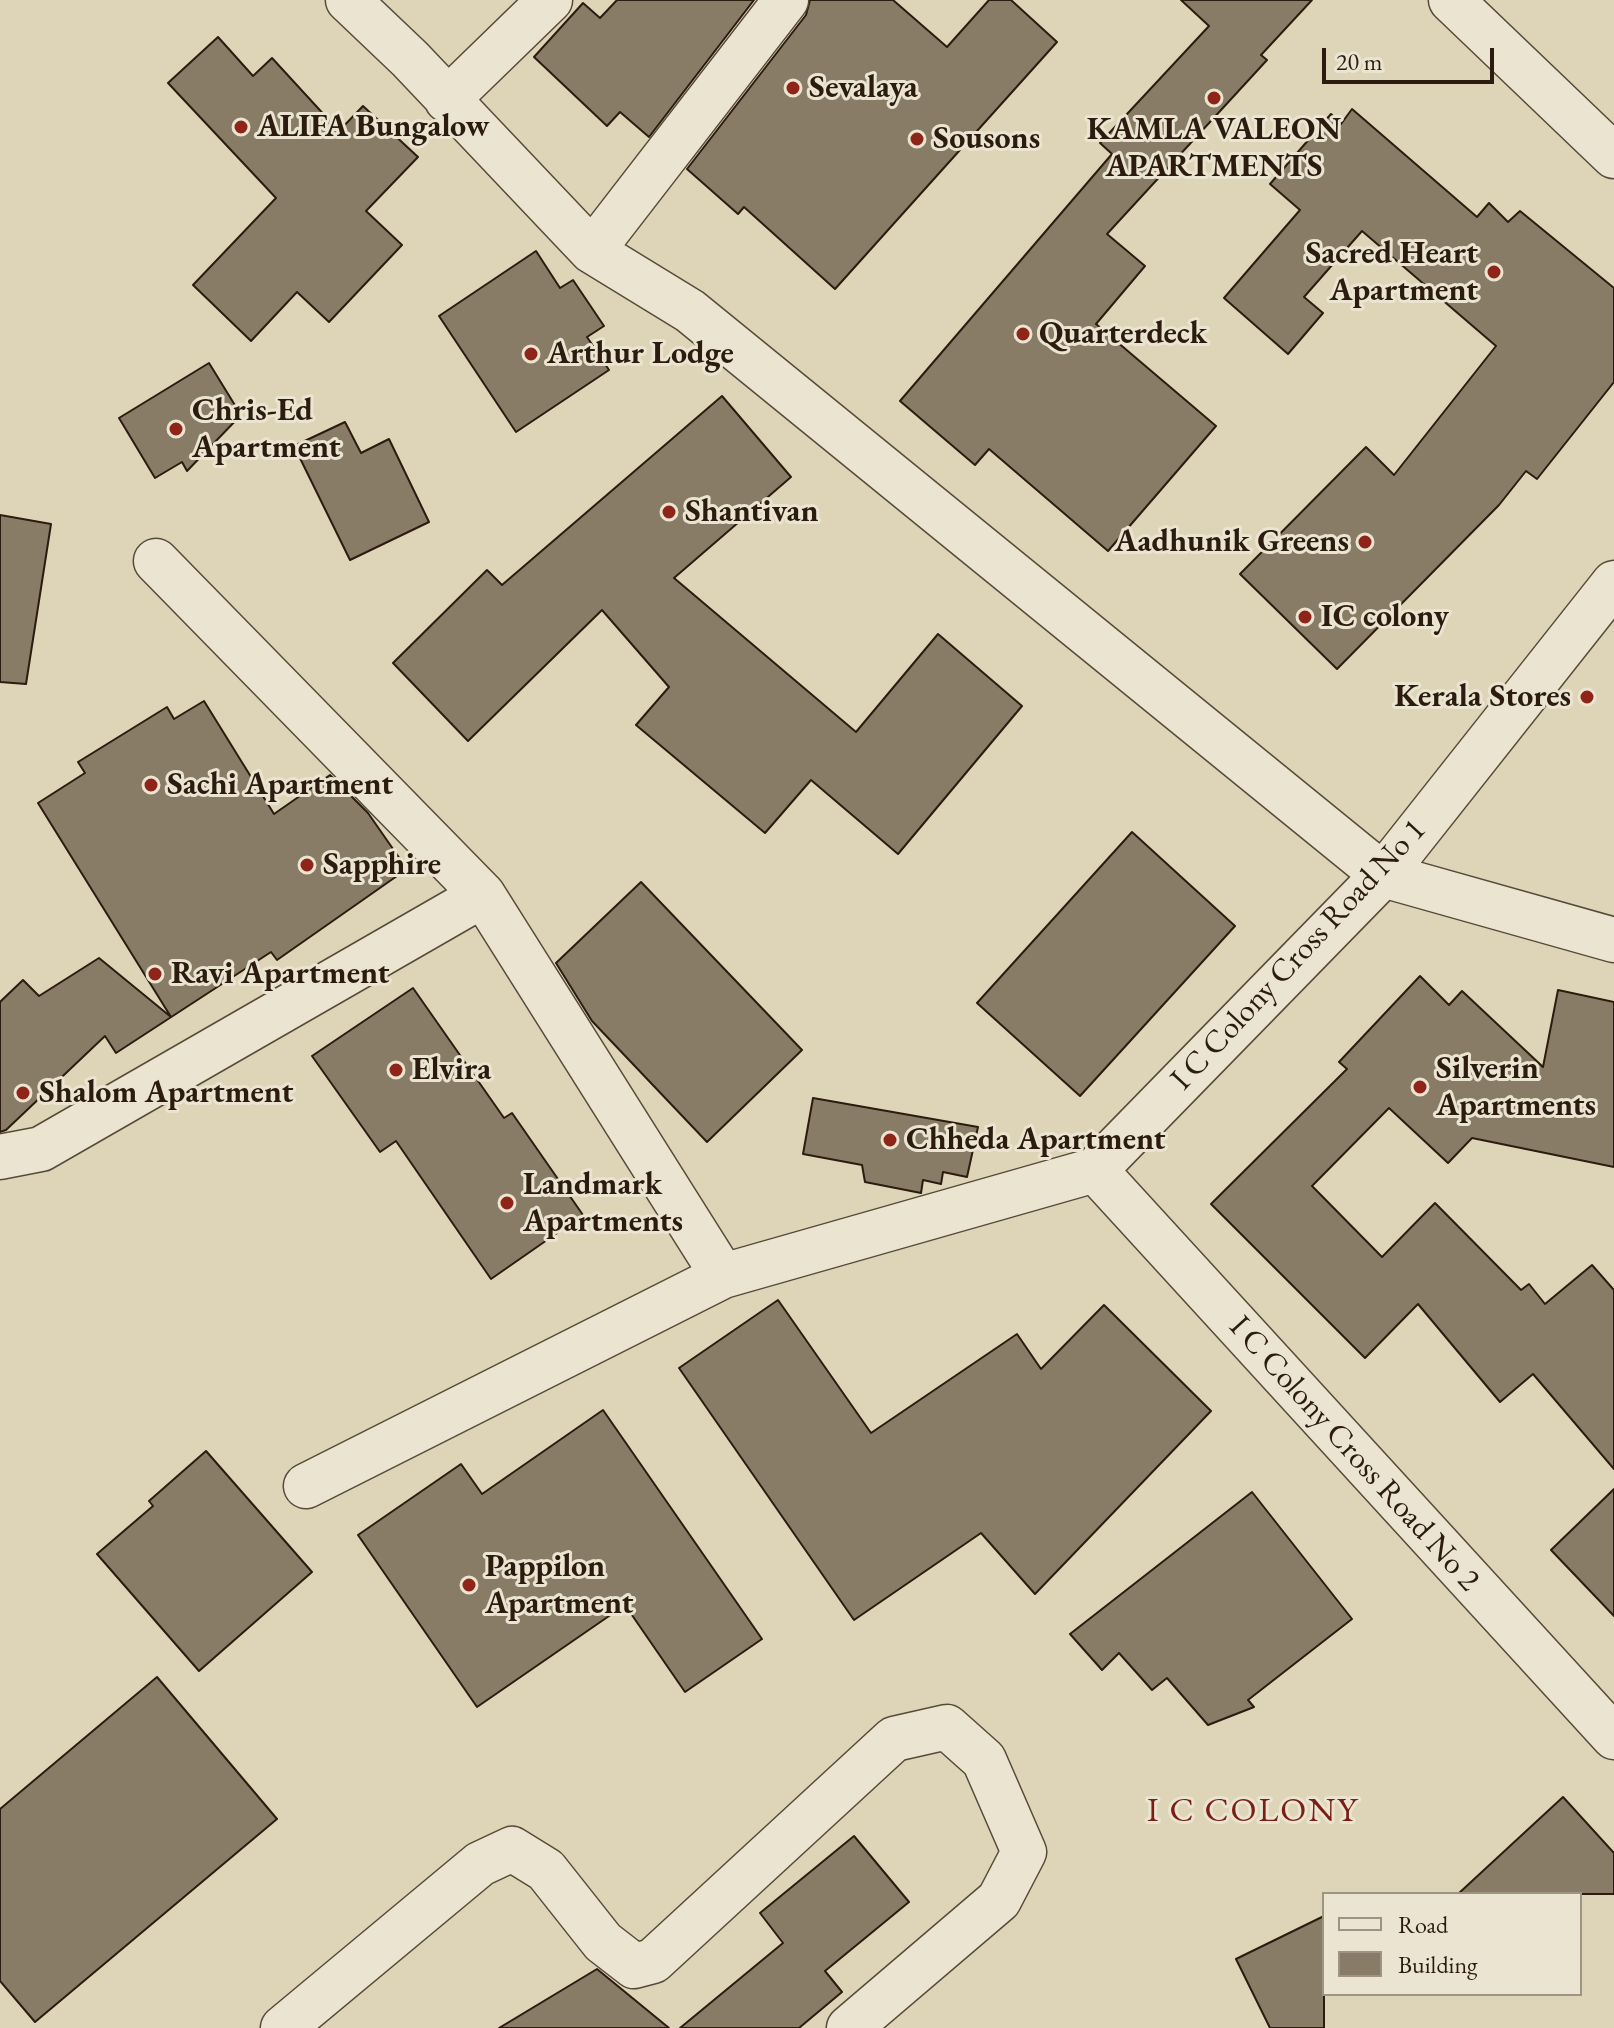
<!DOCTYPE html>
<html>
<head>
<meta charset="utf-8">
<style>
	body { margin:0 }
	#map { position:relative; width:1614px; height:2028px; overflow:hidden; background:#ded5b8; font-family:"EB Garamond",serif }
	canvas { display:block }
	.legend { position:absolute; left:1322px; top:1892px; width:260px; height:104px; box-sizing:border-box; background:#eae4d1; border:2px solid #9e9483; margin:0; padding:10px 14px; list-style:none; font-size:24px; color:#2b1c0f }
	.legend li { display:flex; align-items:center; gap:16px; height:40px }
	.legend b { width:40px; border:2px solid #9e9483 }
	.scale { position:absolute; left:1322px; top:48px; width:172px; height:36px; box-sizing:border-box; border:4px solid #2b1c0f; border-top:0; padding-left:10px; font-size:24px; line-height:28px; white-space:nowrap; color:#2b1c0f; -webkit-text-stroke:6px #eae4d1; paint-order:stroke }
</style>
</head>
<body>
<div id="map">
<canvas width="1614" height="2028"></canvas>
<ul class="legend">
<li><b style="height:10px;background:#eae4d1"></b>Road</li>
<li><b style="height:22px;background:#887c67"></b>Building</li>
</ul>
<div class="scale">20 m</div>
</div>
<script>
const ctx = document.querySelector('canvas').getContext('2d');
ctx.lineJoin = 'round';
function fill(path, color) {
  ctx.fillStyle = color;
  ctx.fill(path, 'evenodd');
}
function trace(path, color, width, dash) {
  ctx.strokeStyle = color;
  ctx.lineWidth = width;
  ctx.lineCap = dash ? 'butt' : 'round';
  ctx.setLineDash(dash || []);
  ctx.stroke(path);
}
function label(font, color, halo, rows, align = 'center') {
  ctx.font = font + ' "EB Garamond",serif';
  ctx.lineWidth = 6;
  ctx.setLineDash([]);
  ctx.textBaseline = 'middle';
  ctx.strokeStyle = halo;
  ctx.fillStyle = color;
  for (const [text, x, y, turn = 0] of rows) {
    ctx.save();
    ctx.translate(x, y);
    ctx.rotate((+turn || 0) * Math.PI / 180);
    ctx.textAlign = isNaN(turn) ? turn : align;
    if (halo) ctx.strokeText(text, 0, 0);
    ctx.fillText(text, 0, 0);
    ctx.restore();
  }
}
const building = new Path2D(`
	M617 0H754L649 137 620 112 607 126 534 57 583 3 600 18Z
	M810 0H893L947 47 989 0H1011L1057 42 835 289 744 207 738 214 687 169 806 15Z
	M1181 0H1312L1261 55 1267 60 1107 234 1145 266 1096 324 1216 426 1108 551 989 449 975 465 900 401 1112 154 1100 143 1209 26Z
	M218 37 253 76 272 58 339 131 363 106 418 157 366 211 402 245 329 322 297 292 251 341 193 285 276 198 168 83Z
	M1352 109 1477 217 1489 203 1508 222 1520 211 1614 288V382L1537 479 1526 471 1499 505 1337 669 1240 574 1366 447 1394 475 1496 346 1362 231 1304 297 1323 313 1288 354 1224 298 1300 210 1270 184 1331 114 1341 124Z
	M536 251 560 288 573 280 604 326 587 337 609 370 516 432 439 316Z
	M209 363 241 415 187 471 182 462 155 478 119 418Z
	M722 396 791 477 674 578 856 732 938 634 1022 706 898 854 811 780 765 833 636 725 669 687 602 610 468 741 393 663 487 570 502 585Z
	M345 422 361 453 389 439 429 522 350 560 294 446Z
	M0 515 51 524 26 684 0 682Z
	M204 701 274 814 330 775 368 813 407 869 277 960 271 952 116 1053 105 1036 6 1130 0 1132V1002L23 980 39 996 99 958 171 1017 38 803 85 773 78 762 167 707 174 719Z
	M1132 832 1235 926 1080 1096 977 1003Z
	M641 882 802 1050 707 1142 592 1021 556 963Z
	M1420 976 1449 1005 1462 991 1543 1067 1558 990 1614 1002V1167L1472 1138 1448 1163 1389 1108 1312 1186 1382 1257 1435 1203 1521 1290 1529 1284 1545 1304 1592 1265 1614 1290V1469L1533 1374 1500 1402 1418 1304 1365 1358 1211 1204 1347 1069 1339 1062Z
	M413 988 504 1118 512 1113 583 1215 491 1279 396 1141 380 1152 312 1056Z
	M813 1098 978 1127 967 1177 943 1172 941 1184 923 1180 921 1193 865 1182 862 1165 803 1154Z
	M778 1300 871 1433 1017 1334 1041 1369 1104 1305 1211 1411 1035 1594 981 1533 854 1620 679 1368Z
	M603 1410 762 1639 685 1692 625 1605 477 1707 358 1535 461 1464 482 1494Z
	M206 1451 312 1572 199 1671 97 1554 153 1506 149 1501Z
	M1614 1489V1616L1551 1550Z
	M1252 1492 1352 1619 1248 1700 1254 1707 1208 1725 1167 1678 1152 1690 1119 1653 1102 1670 1070 1634Z
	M157 1677 277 1819 35 2022 0 1981V1809Z
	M1563 1797 1614 1853V1894H1458Z
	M854 1836 909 1902 825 1971 842 1992 799 2028H680L783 1943 760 1913Z
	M1324 1916V2028H1270L1236 1959Z
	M597 1969 669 2028H499Z`);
fill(building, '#887c67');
trace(building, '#2b1c0f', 2);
const street = new Path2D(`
	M348 0 410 59 592 251 690 311 1383 875 1614 940
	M1451 0 1614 156
	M447 100 550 0
	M592 251 786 0
	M156 561 483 895
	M0 1157 41 1149 483 895 723 1276
	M1095 1170 1614 1737
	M306 1486 723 1276 1095 1170 1383 875 1614 583
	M283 2028 480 1864 512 1849 546 1870 603 1942 634 1966 653 1961 894 1739 947 1727 984 1760 1024 1852 999 1900 849 2028`);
trace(street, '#584a39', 47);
trace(street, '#eae4d1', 44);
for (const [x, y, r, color] of [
	[793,88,8,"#8f2418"],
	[1214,98,8,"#8f2418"],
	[241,127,8,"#8f2418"],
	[917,139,8,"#8f2418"],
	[1494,272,8,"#8f2418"],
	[1023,334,8,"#8f2418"],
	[531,354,8,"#8f2418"],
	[176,429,8,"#8f2418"],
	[669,512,8,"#8f2418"],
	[1365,542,8,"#8f2418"],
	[1305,617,8,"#8f2418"],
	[1587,697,8,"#8f2418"],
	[151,785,8,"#8f2418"],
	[307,865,8,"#8f2418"],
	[155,974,8,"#8f2418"],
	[396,1070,8,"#8f2418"],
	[1420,1087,8,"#8f2418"],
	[23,1093,8,"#8f2418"],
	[890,1140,8,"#8f2418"],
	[507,1203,8,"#8f2418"],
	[469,1585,8,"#8f2418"]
]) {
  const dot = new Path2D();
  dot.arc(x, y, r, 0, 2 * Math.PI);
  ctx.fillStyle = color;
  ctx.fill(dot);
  trace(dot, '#eae4d1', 3);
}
label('bold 32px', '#2b1c0f', '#eae4d1', [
	["Sevalaya",809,88],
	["ALIFA Bungalow",257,127],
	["KAMLA VALEON",1214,130,"center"],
	["APARTMENTS",1214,167,"center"],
	["Sousons",933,139],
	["Sacred Heart",1478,254,"right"],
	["Apartment",1478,291,"right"],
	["Quarterdeck",1039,334],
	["Arthur Lodge",547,354],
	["Chris-Ed",192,411],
	["Apartment",192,448],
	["Shantivan",685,512],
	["Aadhunik Greens",1349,542,"right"],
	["IC colony",1321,617],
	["Kerala Stores",1571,697,"right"],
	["Sachi Apartment",167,785],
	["Sapphire",323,865],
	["Ravi Apartment",171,974],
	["Silverin",1436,1069],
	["Apartments",1436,1106],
	["Elvira",412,1070],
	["Shalom Apartment",39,1093],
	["Chheda Apartment",906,1140],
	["Landmark",523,1185],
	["Apartments",523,1222],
	["Pappilon",485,1567],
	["Apartment",485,1604]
], 'left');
label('32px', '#2b1c0f', '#eae4d1', [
	["I C Colony Cross Road No 1",1299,955,-47],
	["I C Colony Cross Road No 2",1354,1454,48]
]);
ctx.letterSpacing = '2px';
label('34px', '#7a1f14', '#eae4d1', [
	["I C COLONY",1253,1812]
]);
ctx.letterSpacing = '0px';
</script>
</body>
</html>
